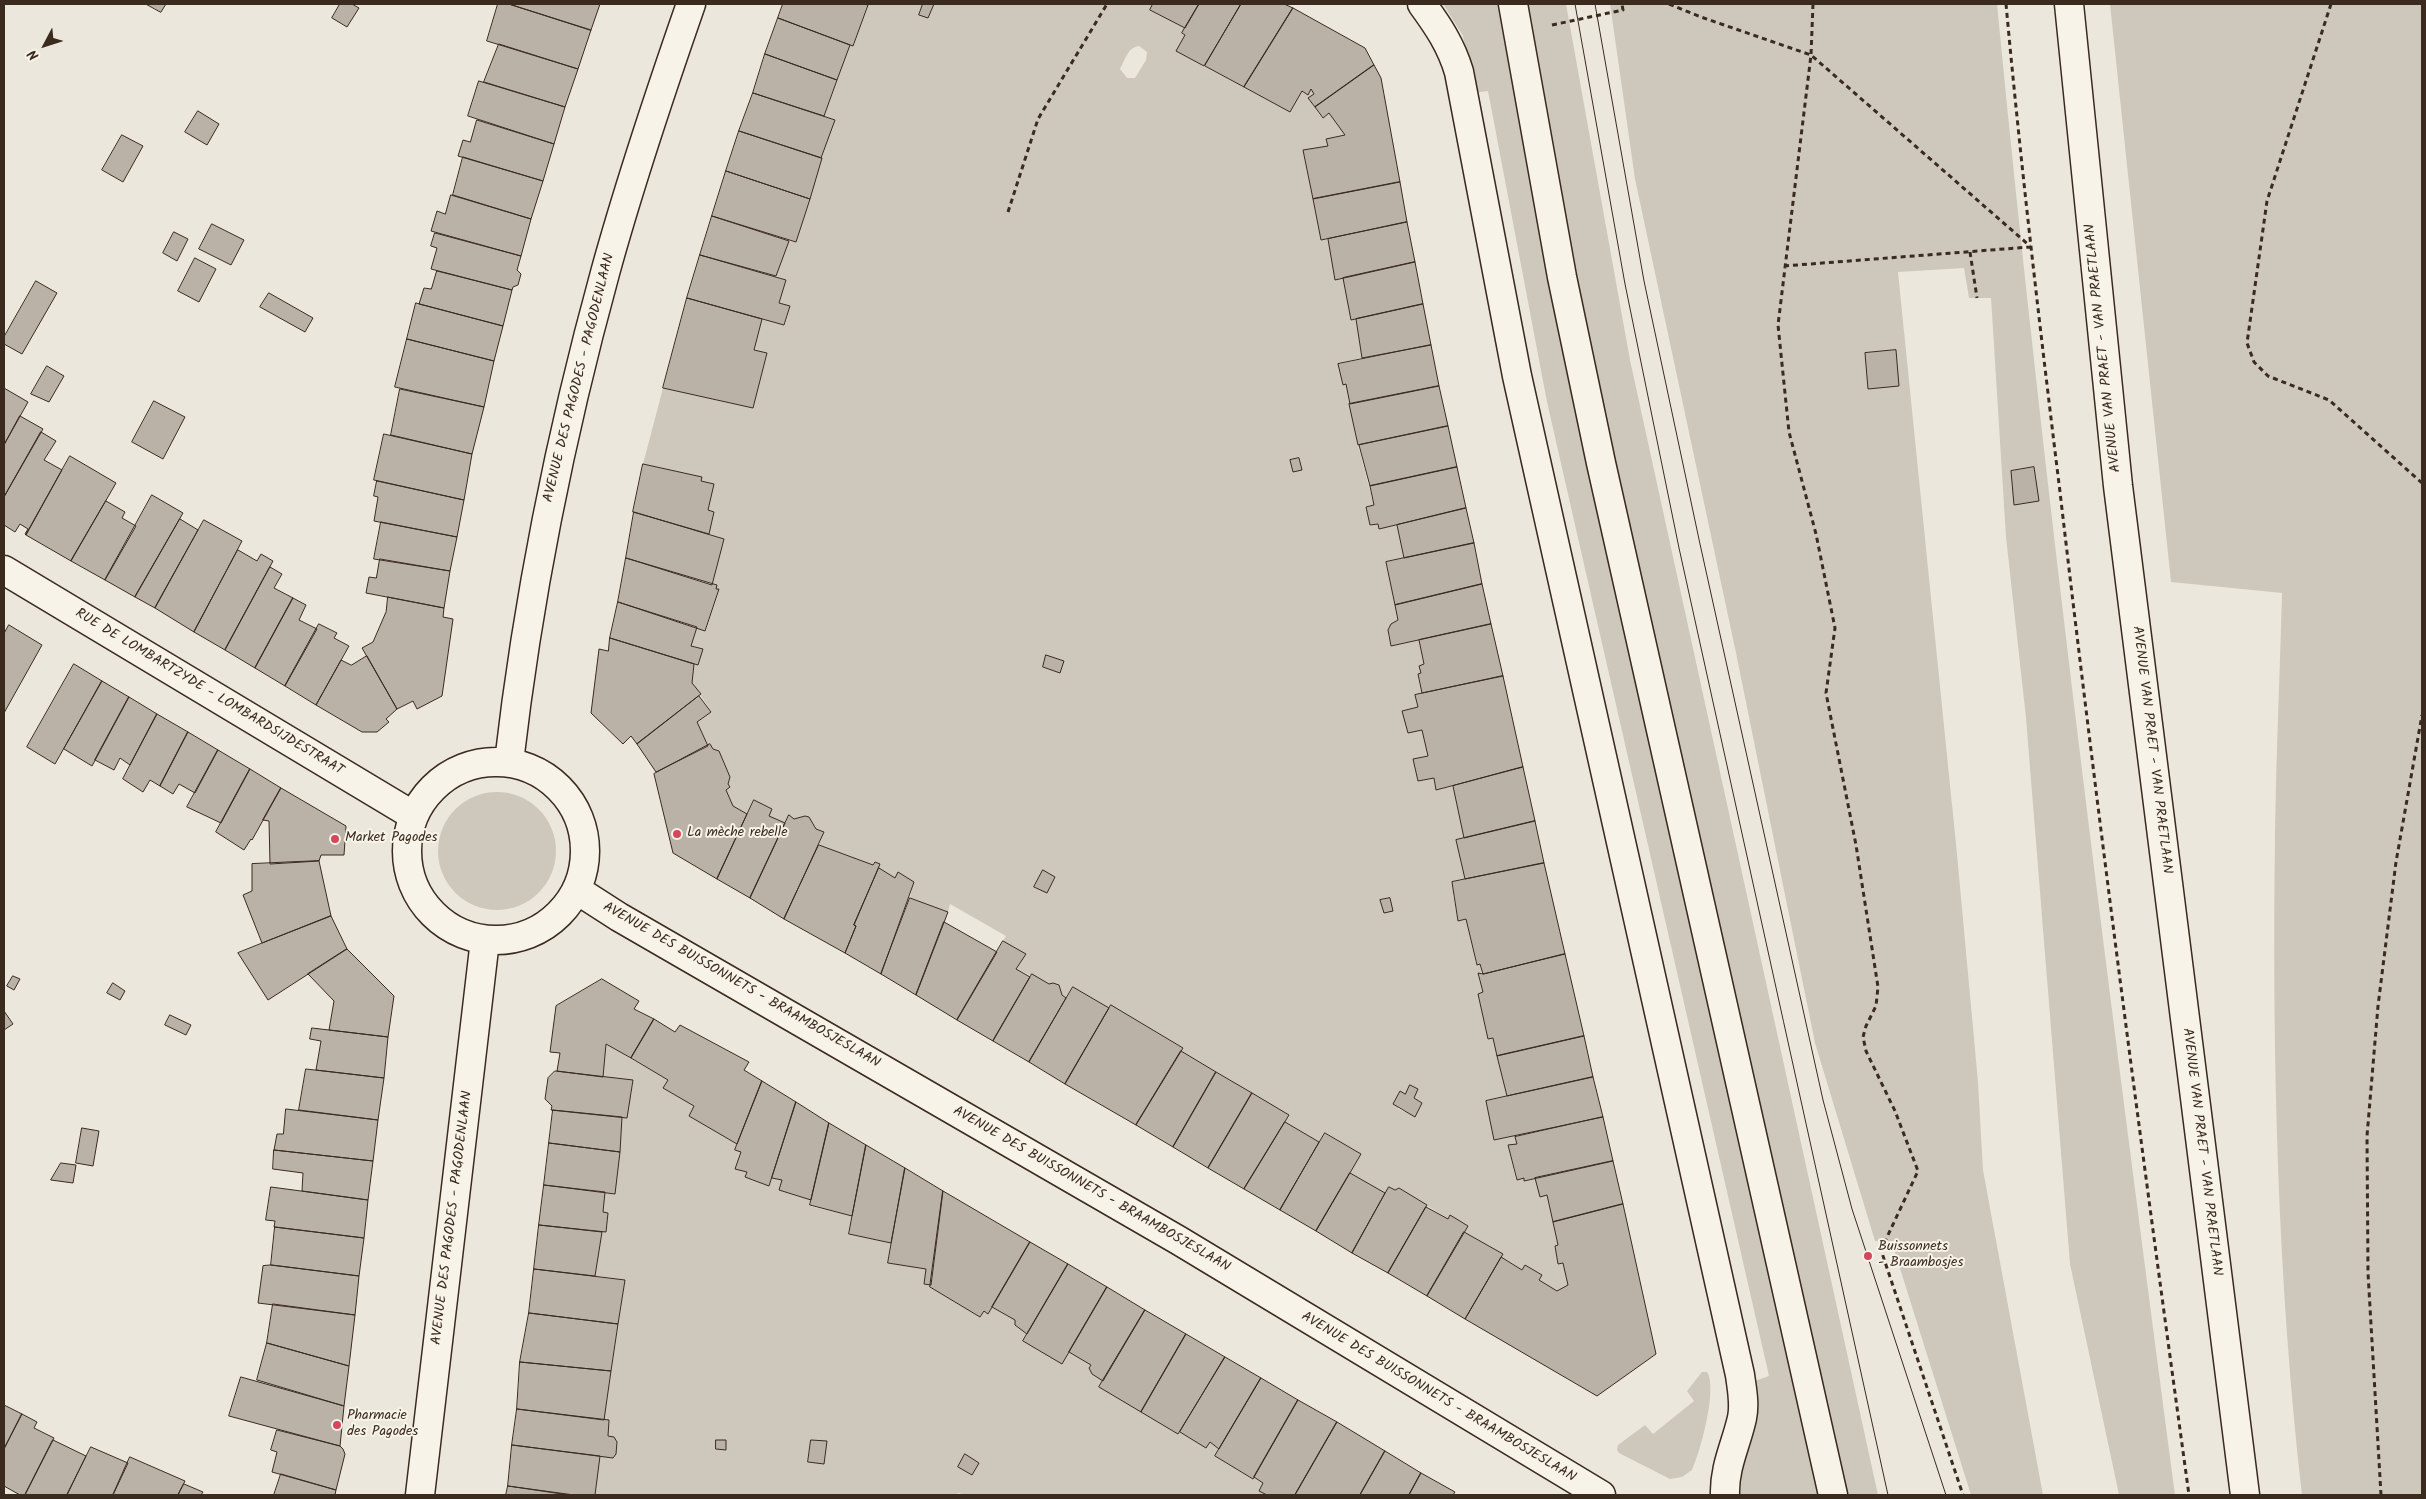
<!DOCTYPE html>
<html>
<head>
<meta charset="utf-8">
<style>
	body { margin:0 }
	#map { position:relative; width:2426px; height:1499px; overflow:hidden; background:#ece7dc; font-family:Kalam,sans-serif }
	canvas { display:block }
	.frame { position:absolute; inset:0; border:5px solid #3b2a1e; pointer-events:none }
	.north { position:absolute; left:20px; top:20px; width:50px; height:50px; -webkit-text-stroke:4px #f7f3e8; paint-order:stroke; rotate:230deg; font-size:14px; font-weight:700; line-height:20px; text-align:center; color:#3b2a1e }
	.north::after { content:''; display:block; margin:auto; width:18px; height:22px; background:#3b2a1e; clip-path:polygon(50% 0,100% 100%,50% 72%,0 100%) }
</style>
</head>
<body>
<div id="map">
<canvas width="2426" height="1499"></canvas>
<div class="frame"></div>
<div class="north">N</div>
</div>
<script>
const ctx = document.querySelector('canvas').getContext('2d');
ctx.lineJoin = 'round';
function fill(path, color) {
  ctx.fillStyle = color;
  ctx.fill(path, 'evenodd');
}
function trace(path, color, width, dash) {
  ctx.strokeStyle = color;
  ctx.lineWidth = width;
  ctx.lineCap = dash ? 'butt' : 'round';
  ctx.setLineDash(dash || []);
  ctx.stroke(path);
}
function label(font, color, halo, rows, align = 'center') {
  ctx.font = font + ' Kalam,sans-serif';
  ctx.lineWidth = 4;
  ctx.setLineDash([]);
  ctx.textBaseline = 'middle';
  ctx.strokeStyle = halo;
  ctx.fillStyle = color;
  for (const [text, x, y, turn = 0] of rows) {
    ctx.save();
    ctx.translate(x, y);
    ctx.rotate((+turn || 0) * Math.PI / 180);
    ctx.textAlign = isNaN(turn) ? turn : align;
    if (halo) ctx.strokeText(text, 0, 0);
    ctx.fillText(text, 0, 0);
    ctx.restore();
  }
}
fill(new Path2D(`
	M864 4H1153L1150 10 1185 28 1182 33 1185 35 1177 51 1290 112 1302 91 1307 95 1311 89 1314 94 1309 98 1322 118 1329 113 1345 135 1326 139 1328 146 1303 151 1321 240 1328 239 1335 280 1343 278 1351 320 1356 319 1362 358 1338 364 1343 384H1346L1358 445 1374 505 1366 507 1370 525H1397L1404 558 1386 562 1398 620 1389 627 1388 634 1391 646 1419 640 1424 664 1419 666 1421 673 1418 674 1422 693 1415 695 1418 707 1402 711 1408 733 1422 730 1428 756 1413 759 1418 781 1434 778 1436 790 1453 786 1464 838 1456 840 1465 879 1452 882 1455 894H1453L1458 921 1466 919 1476 964H1480L1482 972 1478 975 1483 992 1478 994 1488 1039 1493 1038 1507 1096 1486 1101 1494 1140 1516 1135 1517 1144 1508 1146 1516 1180 1524 1178 1525 1181 1535 1178 1540 1197 1547 1195 1558 1245 1555 1246 1558 1264 1563 1263 1568 1285 1557 1291 1539 1280 1542 1275 1525 1265 1522 1270 1501 1257 1502 1254 1464 1232 1468 1226 1450 1216 1448 1219 1399 1188 1385 1193 1350 1173 1361 1154 1326 1133 1319 1142 1285 1122 1289 1115 1181 1051 1183 1048 1111 1005 1109 1008 1073 987 1066 998 1062 995 1059 985 1053 983 1049 984 1016 969 1025 954 1003 941 1006 936 950 904 948 912 910 898 912 888 879 868V864L875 862 873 865 819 845 824 832 816 829 809 817 805 816 794 819 789 816 785 823 769 816 772 809 754 800 747 814 733 806 726 790 730 777 719 751 708 746 697 722 711 711 692 683 694 664 698 665 703 649 691 646 697 627 706 630 719 590 716 589 717 585H712L724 539 709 534 714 512 708 510 714 484 701 481 702 477 643 464 663 388 753 408 767 354 754 350 762 319 785 325 790 307 779 303 786 280 776 276 789 241 796 242 821 158 835 120 824 116 850 45 854 44 868 6ZM1139 46 1147 52 1146 60 1135 78H1127L1120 69C1125 60 1128 47 1139 46ZM1410 1085 1418 1089 1414 1098 1422 1103 1415 1116 1398 1109 1399 1107 1394 1104 1400 1091 1405 1094Z
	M1443 4H1500L1544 251 1620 610 1820 1495H1740L1743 1459 1758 1407 1755 1381 1769 1376 1547 402 1488 91 1474 93 1463 36Z
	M1527 4H1566L1630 360 1878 1495H1847L1611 446 1567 236Z
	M1610 4H1997C2045 502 2110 999 2175 1495H2119L2070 1264 2026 718 2006 537 1991 298H1969L1964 268 1898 272 1957 854 1978 1082 1983 1170 2043 1495H1971L1892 1243 1875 1241 1815 1043 1736 653 1635 179Z
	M2110 4H2422V1495H2302C2277 1276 2272 1054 2275 833 2276 753 2280 673 2282 593L2171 582Z
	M438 851a59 59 0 1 1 118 0a59 59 0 1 1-118 0Z
	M606 1044 668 1080 663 1088 694 1106 689 1116 737 1144 735 1150 741 1152 735 1169 747 1172 745 1177 769 1186 772 1178 782 1180 779 1190 811 1200 810 1206 852 1216 849 1234 891 1243 889 1263 926 1269 924 1284 931 1285 930 1287 980 1317 984 1311 988 1313 992 1307 1015 1320V1325L1027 1334 1023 1341 1061 1363 1069 1352 1091 1365 1089 1369 1092 1374 1103 1381 1099 1387 1178 1434 1180 1432 1206 1448 1210 1442 1219 1449 1215 1456 1252 1479 1254 1477 1263 1483 1259 1491 1267 1495H966L958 1493 957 1495H595L600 1456 613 1458C618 1452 618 1444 614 1437L608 1436 609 1421 604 1420 625 1280 595 1276 602 1232H606L608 1213 603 1212 605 1192 620 1152 622 1117 629 1098 631 1097 633 1081 603 1077ZM811 1440 827 1441 824 1464 808 1462Z
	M1702 1372H1707C1718 1388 1700 1453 1692 1470L1682 1477 1670 1479 1619 1453 1617 1450 1618 1445 1645 1425 1653 1434 1694 1401 1687 1391Z`), '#cec8bc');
const building = new Path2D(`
	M146 4H166L161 12Z
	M340 4H352L359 8 347 27 332 18Z
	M498 4H509L591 30 578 69 487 41Z
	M509 4H600L591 30Z
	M783 4H864L868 5 853 46 778 18Z
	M923 4H934L928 18 919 15Z
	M1153 4H1199L1185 28 1150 10Z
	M1199 4H1241L1204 66 1176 51 1185 35 1182 33Z
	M1241 4H1284L1293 8 1244 87 1205 66Z
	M1293 8 1365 48 1374 65 1315 107 1308 98 1314 94 1311 89 1308 95 1302 91 1290 112 1244 87Z
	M778 18 850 45 837 80 765 54Z
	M499 44 578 69 565 107 484 82Z
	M765 54 837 80 824 116 753 93Z
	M1374 65 1381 78 1400 182 1313 199 1303 150 1328 146 1326 139 1345 135 1329 113 1323 118 1315 107Z
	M479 81 565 107 554 144 468 116Z
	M753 93 835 120 821 158 739 131Z
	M198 111 219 124 207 145 185 132Z
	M477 120 554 144 543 181 458 156 463 140 470 142Z
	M739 131 822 158 810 199 726 171Z
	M122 135 143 146 123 182 102 170Z
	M463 157 543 181 531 219 453 195Z
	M726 171 810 199 796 242 712 216Z
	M1400 182 1407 222 1321 240 1313 199Z
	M451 195 531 219 521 256 431 231 437 211 445 214Z
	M712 216 789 241 776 276 700 255Z
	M1407 222 1415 262 1335 280 1328 239Z
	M212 224 244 240 231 265 199 249Z
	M174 232 188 239 177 261 163 253Z
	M435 233 521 256 517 270 521 274 518 285 513 287 512 290 431 269 437 248 431 246Z
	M700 255 786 280 779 303 790 306 784 325 687 298Z
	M195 258 216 269 199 302 178 291Z
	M1415 262 1423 304 1351 320 1343 278Z
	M437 271 512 290 503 326 419 304 424 288 431 289Z
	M36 281 57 293 22 354 4 344V337Z
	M269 293 313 318 305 332 260 307Z
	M687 298 762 319 754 350 767 353 753 408 663 388Z
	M416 303 503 326 494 361 407 339Z
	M1423 304 1431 345 1362 358 1356 319Z
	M407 339 494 361 484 407 395 387Z
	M1431 345 1439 386 1350 404 1346 384 1343 385 1338 364Z
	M1896 350 1899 386 1868 389 1865 353Z
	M47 366 64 376 49 402 31 394Z
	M1439 386 1448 426 1358 445 1349 404Z
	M4 388 28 402 4 445Z
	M400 389 484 407 472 454 391 435Z
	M154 401 185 417 163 459 132 442Z
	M20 416 43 429 4 497V445Z
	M1448 426 1457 467 1370 486 1359 445Z
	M41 432 56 441 44 460 62 470 26 535 25 534 28 529 20 524 15 532 4 525V497Z
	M384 434 472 454 464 500 374 480Z
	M70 456 116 483 71 561 26 535Z
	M1299 458 1302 470 1293 472 1290 460Z
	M643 464 702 477 701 481 714 484 708 510 714 512 709 534 633 512Z
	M1457 467 1466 508 1379 529 1378 524 1370 525 1366 507 1374 505 1370 486Z
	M2034 467 2039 501 2014 505 2011 471Z
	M377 481 464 500 457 537 374 521 378 497 374 496Z
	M152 495 183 513 135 597 105 580Z
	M106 501 125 512 122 518 136 526 105 580 71 561Z
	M1466 508 1474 543 1404 558 1397 525Z
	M634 512 724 539 712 585 626 558Z
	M180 519 198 530 155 608 135 597Z
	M204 520 242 541 194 632 155 608Z
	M381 522 457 537 450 571 374 559Z
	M1474 543 1482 584 1395 605 1386 562Z
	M238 550 257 561 261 554 273 561 225 650 194 632Z
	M626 558 717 585 716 589H719L705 631 618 602Z
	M380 559 450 571 444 608 366 593 369 577 376 578Z
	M270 567 282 574 274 588 293 598 255 668 225 650Z
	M1482 584 1491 624 1391 646 1388 630 1391 624 1398 620 1395 605Z
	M388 597 444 608 443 617 453 619 442 696 417 709 413 701 397 709 362 648 373 642 386 612Z
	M293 598 306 605 299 620 317 629 285 686 255 668Z
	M618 602 697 627 691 646 703 649 698 665 610 638Z
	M319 624 337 633 334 638 349 646 316 705 285 686Z
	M1491 624 1503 676 1422 693 1418 674 1421 673 1419 666 1424 664 1419 640Z
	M9 625 42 645 4 713V634Z
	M610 638 694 664 692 683 701 694 637 744 631 736 623 744 591 713 599 649 608 651Z
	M1046 655 1064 661 1060 673 1043 667Z
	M367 656 397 709 386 719 389 722 377 732H362L316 705 341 660 351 665Z
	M74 664 102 681 55 764 27 747Z
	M1503 676 1523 767 1436 790 1434 778 1418 781 1413 759 1428 756 1422 730 1408 733 1402 711 1418 707 1415 695Z
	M102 681 129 697 92 766 64 749Z
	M699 696 711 712 697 722 708 746 656 772 637 744Z
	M129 697 157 714 130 765 120 758 114 770 95 760Z
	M157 714 188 732 160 786 150 780 143 792 123 779Z
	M188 732 218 750 195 793 179 784 173 794 160 786Z
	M710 744 713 749 719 751 730 777 728 784 730 787 726 790 733 806 747 814 717 879 673 853 654 774Z
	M218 750 250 769 221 823 187 807Z
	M1523 767 1535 821 1464 838 1453 786Z
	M250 769 281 788 252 840 251 839 244 850 216 832Z
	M281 788 346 826 344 855H321L319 861 270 864 269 821 263 820Z
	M754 800 772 809 769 816 785 823 750 898 717 879Z
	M789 815 794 819 805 816 809 817 816 829 824 832 784 919 750 898Z
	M1535 821 1544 863 1465 879 1456 840Z
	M819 845 873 865 875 862 880 864 854 925 856 926 845 953 784 919Z
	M319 861 331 916 262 943 243 895 252 891V864Z
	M1544 863 1565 954 1483 974 1480 964 1477 965 1466 919 1458 921 1452 882Z
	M879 868 895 878 898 872 914 882 881 974 845 953 856 926 854 925Z
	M1043 870 1055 877 1047 893 1034 887Z
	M910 898 948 912 916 995 881 974Z
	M1390 898 1393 911 1384 913 1380 900Z
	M331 916 347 949 268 1000 238 953Z
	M944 922 997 952 957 1020 916 995Z
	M1003 941 1026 954 1016 969 1030 977 993 1041 957 1020Z
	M347 949 394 996 388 1037 329 1030 334 1001 308 974Z
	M1565 954 1584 1036 1497 1056 1493 1038 1488 1039 1478 994 1483 992 1478 973 1483 974Z
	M1032 974 1049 984 1053 983 1059 985 1062 995 1066 998 1029 1062 993 1041Z
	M13 976 20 979 14 990 7 986Z
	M602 979 639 1001 634 1009 654 1019 631 1058 606 1044 603 1077 557 1071 560 1053 550 1052 556 1006Z
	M113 983 125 991 120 1000 107 993Z
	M1073 987 1109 1008 1065 1084 1029 1062Z
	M1111 1005 1183 1048 1136 1125 1065 1084Z
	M4 1011 13 1024 4 1030Z
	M170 1015 191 1025 186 1035 165 1025Z
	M654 1019 675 1032 680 1025 749 1062 744 1070 762 1081 737 1144 689 1116 694 1106 663 1088 668 1080 631 1058Z
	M312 1028 388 1037 384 1078 316 1070 321 1041 310 1039Z
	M1584 1036 1593 1077 1507 1096 1497 1056Z
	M1181 1051 1216 1072 1173 1147 1136 1125Z
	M306 1069 384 1078 378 1120 299 1110Z
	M555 1071 633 1080 627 1118 551 1110 552 1106 545 1099 548 1078Z
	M1216 1072 1252 1093 1208 1168 1173 1147Z
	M1593 1077 1603 1117 1494 1140 1486 1101Z
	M762 1081 796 1102 769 1186 745 1177 747 1172 735 1169 741 1152 735 1150Z
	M1410 1085 1418 1089 1414 1098 1422 1103 1415 1117 1393 1104 1400 1091 1405 1094Z
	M1252 1093 1289 1115 1244 1189 1208 1168Z
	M796 1102 829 1123 811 1200 779 1190 782 1180 772 1178Z
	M286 1109 378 1120 373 1161 274 1150 277 1134H283Z
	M553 1110 622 1117 620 1152 549 1143Z
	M1603 1117 1613 1161 1524 1181V1178L1517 1180 1508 1145 1517 1144 1515 1137Z
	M1285 1122 1319 1142 1280 1210 1244 1189Z
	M829 1123 866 1145 852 1216 810 1205Z
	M82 1128 99 1131 93 1166 76 1163Z
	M1325 1133 1361 1154 1316 1231 1280 1210Z
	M549 1143 620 1152 615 1194 544 1185Z
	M866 1145 905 1168 891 1243 849 1234Z
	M274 1150 373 1161 368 1200 302 1191 303 1173 273 1169Z
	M1613 1161 1623 1204 1553 1222 1547 1195 1540 1197 1535 1178Z
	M61 1163 76 1165 73 1183 51 1180Z
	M905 1168 943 1191 931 1285 924 1284 926 1269 888 1263Z
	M1350 1173 1385 1193 1352 1253 1316 1231Z
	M544 1185 605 1192 603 1212 608 1213 606 1232 539 1225Z
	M271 1187 368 1200 364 1238 274 1227 275 1221 266 1220Z
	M1389 1187 1395 1190 1399 1188 1427 1205 1388 1273 1352 1253Z
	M943 1191 1030 1242 988 1314 984 1311 980 1317 930 1287Z
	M1623 1204 1656 1354 1597 1396 1465 1319 1501 1257 1522 1270 1525 1265 1542 1275 1539 1280 1557 1291 1568 1285 1563 1263 1558 1264 1555 1246 1558 1245 1553 1222Z
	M1426 1207 1448 1219 1450 1215 1468 1226 1427 1296 1388 1273Z
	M539 1225 602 1232 595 1276 534 1269Z
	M275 1227 364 1238 359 1276 271 1265Z
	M1464 1232 1503 1254 1465 1319 1427 1296Z
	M1030 1242 1068 1264 1027 1334 1015 1325V1320L992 1307Z
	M1068 1264 1107 1287 1062 1364 1023 1341Z
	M271 1265 359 1276 355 1315 258 1303 263 1266Z
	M534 1269 625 1280 618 1324 529 1313Z
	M1107 1287 1145 1310 1103 1381 1092 1374 1089 1368 1091 1365 1069 1352Z
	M273 1304 355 1315 349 1366 267 1343Z
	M1145 1310 1186 1334 1141 1412 1099 1387Z
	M529 1313 618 1324 611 1371 520 1362Z
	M1186 1334 1225 1357 1178 1434 1141 1412Z
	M267 1343 349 1366 344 1406 257 1380Z
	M1225 1357 1261 1378 1219 1449 1210 1442 1206 1448 1180 1432Z
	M520 1362 611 1371 604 1420 517 1409Z
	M241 1377 344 1406 340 1446 229 1416Z
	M1261 1378 1298 1400 1253 1479 1215 1456Z
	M1298 1400 1337 1422 1295 1495H1267L1259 1491 1263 1483 1254 1477Z
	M4 1405 22 1414 4 1449Z
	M517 1409 609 1420 608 1436 614 1437 617 1442 616 1454 613 1458 512 1445Z
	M22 1414 37 1422 34 1428 54 1438 25 1495H20L4 1486V1449Z
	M1337 1422 1385 1451 1360 1495H1295Z
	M277 1430 340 1446 343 1449 345 1454 336 1490 272 1472 277 1452 271 1450Z
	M53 1440 86 1456 67 1495H25Z
	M716 1440H726V1450L716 1449Z
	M811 1440 827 1441 824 1464 808 1462Z
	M512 1445 600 1456 595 1495H574L508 1486Z
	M91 1447 128 1463 113 1495H67Z
	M1385 1451 1421 1473 1409 1495H1360Z
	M965 1454 979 1463 972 1475 958 1467Z
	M130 1457 185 1481 178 1495H113Z
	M1421 1473 1455 1492 1453 1495H1409Z
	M281 1474 336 1490 335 1495H274Z
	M184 1484 203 1492 201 1495H178Z
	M508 1486 569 1495H506Z`);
fill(building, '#bab2a7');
trace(building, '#3b2a1e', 1);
const street = new Path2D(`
	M1422 4C1438 26 1451 45 1459 72L1517 376 1740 1375C1742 1390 1745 1404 1742 1418 1736 1445 1724 1467 1725 1495
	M1513 4 1562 277 1601 463 1833 1495
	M4 570 414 816
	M407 851a89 89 0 1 1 178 0a89 89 0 1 1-178 0Z
	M509 762C528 597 561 433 605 273 630 182 660 93 691 4
	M577 890 619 917 1178 1240 1601 1495
	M420 1495 485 940`);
const primary = new Path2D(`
	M2069 4 2118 486 2245 1495`);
trace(street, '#3b2a1e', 31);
trace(primary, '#3b2a1e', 31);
trace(new Path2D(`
	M1669 4 1701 17 1811 55 2030 246
	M1813 4 1811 55 1778 325 1789 432 1816 534 1835 628 1826 693 1856 845 1878 987 1876 1006 1866 1026 1863 1037 1866 1051 1895 1111 1918 1171 1881 1250 1963 1495
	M2006 4C2021 167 2040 329 2060 492 2099 827 2143 1161 2189 1495
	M2331 4 2267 201 2247 343 2254 362 2268 376 2329 400 2422 483
	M1552 25 1623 10 1622 4
	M1008 212 1038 119 1107 4
	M1970 252 1977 298
	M1784 266 2030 247
	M2381 1495 2368 1273 2367 1136 2378 1006 2396 862 2422 715`), '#3b2a1e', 3, [5, 4]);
trace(street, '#f7f3e8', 28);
trace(primary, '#f7f3e8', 28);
trace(new Path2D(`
	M1575 4 1625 284 1679 548 1888 1495
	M1595 4 1644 281 1700 544 1823 1100 1852 1209 1946 1495`), '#3b2a1e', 1);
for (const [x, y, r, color] of [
	[677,834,5,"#d1495b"],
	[335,839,5,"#d1495b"],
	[1868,1256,5,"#d1495b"],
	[337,1425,5,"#d1495b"]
]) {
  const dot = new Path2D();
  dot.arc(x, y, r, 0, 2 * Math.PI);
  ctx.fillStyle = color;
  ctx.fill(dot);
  trace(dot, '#f7f3e8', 2);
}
label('14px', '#3b2a1e', '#f7f3e8', [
	["AVENUE VAN PRAET - VAN PRAETLAAN",2104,348,-96],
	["AVENUE DES PAGODES - PAGODENLAAN",580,378,-76],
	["RUE DE LOMBARTZYDE - LOMBARDSIJDESTRAAT",209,693,31],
	["AVENUE VAN PRAET - VAN PRAETLAAN",2151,750,83],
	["AVENUE DES BUISSONNETS - BRAAMBOSJESLAAN",741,986,30],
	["AVENUE VAN PRAET - VAN PRAETLAAN",2201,1152,83],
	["AVENUE DES BUISSONNETS - BRAAMBOSJESLAAN",1091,1190,30],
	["AVENUE DES PAGODES - PAGODENLAAN",453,1218,-83],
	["AVENUE DES BUISSONNETS - BRAAMBOSJESLAAN",1438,1398,31]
]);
label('14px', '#3b2a1e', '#f7f3e8', [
	["La mèche rebelle",687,834],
	["Market Pagodes",345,839],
	["Buissonnets",1878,1248],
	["- Braambosjes",1878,1264],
	["Pharmacie",347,1417],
	["des Pagodes",347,1433]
], 'left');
</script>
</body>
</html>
